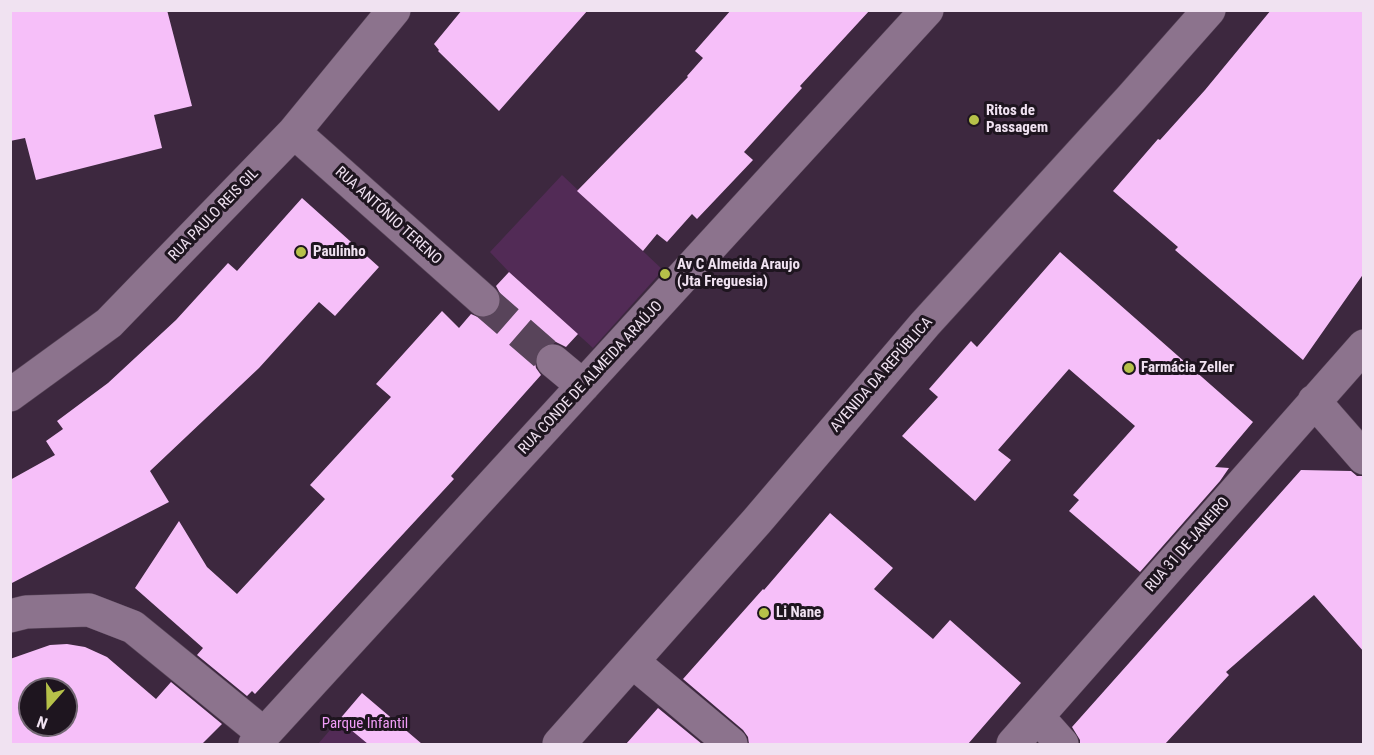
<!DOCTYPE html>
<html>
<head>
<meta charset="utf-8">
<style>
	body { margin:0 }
	#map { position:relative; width:1374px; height:755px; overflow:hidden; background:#3d283f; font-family:"Roboto Condensed",sans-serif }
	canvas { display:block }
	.frame { position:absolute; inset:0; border:12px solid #f0e2f1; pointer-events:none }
	.north { position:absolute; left:18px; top:677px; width:60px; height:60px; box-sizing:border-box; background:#1e151f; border:2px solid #726773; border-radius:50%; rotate:200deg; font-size:16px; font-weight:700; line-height:24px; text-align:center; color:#f0e2f1 }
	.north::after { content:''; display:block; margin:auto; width:21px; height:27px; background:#b6c149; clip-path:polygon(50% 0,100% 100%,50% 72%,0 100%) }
</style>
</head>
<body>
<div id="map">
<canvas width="1374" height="755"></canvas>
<div class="frame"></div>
<div class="north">N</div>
</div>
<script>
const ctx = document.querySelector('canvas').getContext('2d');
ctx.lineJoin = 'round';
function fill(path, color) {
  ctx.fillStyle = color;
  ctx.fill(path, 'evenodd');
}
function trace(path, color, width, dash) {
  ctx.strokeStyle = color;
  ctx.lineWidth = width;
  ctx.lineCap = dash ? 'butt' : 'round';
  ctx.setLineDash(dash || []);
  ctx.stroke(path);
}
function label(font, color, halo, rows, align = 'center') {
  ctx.font = font + ' "Roboto Condensed",sans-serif';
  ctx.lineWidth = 6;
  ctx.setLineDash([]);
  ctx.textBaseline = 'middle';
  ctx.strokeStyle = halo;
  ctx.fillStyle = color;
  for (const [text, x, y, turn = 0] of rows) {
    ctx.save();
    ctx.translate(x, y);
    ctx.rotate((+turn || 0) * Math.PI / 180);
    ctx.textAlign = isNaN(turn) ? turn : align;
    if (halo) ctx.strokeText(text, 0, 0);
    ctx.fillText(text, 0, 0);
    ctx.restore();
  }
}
fill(new Path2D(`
	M562 175 663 270 593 348 509 272 490 252Z
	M362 693 422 744H318Z`), '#522b56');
fill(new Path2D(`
	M10 10H167L192 106 154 115 162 148 36 180 25 138 10 141Z
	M462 10H588L499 111 438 51 439 50 434 44Z
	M731 10H870L800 86 802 88 744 152 753 160 697 219 692 214 667 242 657 234 643 251 577 191 688 77 687 76 703 58 695 51Z
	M1271 10H1364V273L1303 360 1175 250 1178 247 1113 191 1158 139 1160 140 1205 90Z
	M302 198 379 267 335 316 319 302 259 368 150 471 169 502 10 584V480L55 455 46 441 63 429 57 421 108 383 176 320 228 263 237 271Z
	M1060 252 1253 422 1215 467 1229 468 1220 481 1140 572 1069 511 1079 500 1073 495 1135 426 1069 369 998 450 1011 460 975 501 902 436 938 397 929 389 971 341 977 347Z
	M509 272 578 334 566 347 556 342 547 343 539 349 534 358 536 368 541 375 451 476 454 479 255 694 252 691 247 696 197 655 203 648 135 588 179 521 207 567 237 594 325 499 310 485 391 397 376 384 442 311 459 328 471 314 480 318H488L497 313 501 303V295L496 286Z
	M1301 470 1351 471 1357 476H1364V652L1314 595 1226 672 1229 675 1165 744H1080V740L1072 727Z
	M830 513 893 568 874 589 933 639 950 620 1021 683 968 744H749L748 737 743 730 683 679 763 589 764 590Z
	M67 644 85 647 107 657 156 699 171 682 222 724 202 744H10V659L50 645ZM30 689H66V725H30Z
	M362 693 422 744H368L339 720Z
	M658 708 702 744H626Z`), '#f6bff9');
trace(new Path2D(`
	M483 300 553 361`), '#58445a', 33, [33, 16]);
const minor = new Path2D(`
	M294 132 483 300
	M553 361 583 386
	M10 395 109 323 294 132 394 10
	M1314 401 1364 458
	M10 616 26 612 89 610 133 627 264 734
	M633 662 731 744
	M1038 717 1062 744
	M255 744 927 10
	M559 744 757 521 925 324 1132 97 1209 10
	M1013 744 1364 346`);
trace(minor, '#59475a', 34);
trace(minor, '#8c738d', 33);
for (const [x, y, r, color] of [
	[974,120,6,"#b6c149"],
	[301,252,6,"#b6c149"],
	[665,274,6,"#b6c149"],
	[1129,368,6,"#b6c149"],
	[764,613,6,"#b6c149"]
]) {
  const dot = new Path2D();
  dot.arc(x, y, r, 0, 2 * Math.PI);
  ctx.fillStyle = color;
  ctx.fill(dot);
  trace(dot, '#1e151f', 2);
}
label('bold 15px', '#f0e2f1', '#1e151f', [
	["Ritos de",986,111],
	["Passagem",986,128],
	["Paulinho",313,252],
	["Av C Almeida Araujo",677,265],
	["(Jta Freguesia)",677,282],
	["Farmácia Zeller",1141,368],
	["Li Nane",776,613]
], 'left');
label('15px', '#f0e2f1', '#1e151f', [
	["RUA PAULO REIS GIL",214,215,-46],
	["RUA ANTÓNIO TERENO",388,216,42],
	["AVENIDA DA REPÚBLICA",882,375,-49],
	["RUA CONDE DE ALMEIDA ARAÚJO",591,378,-47],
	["RUA 31 DE JANEIRO",1188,545,-49]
]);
label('15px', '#f09cf7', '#1e151f', [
	["Parque Infantil",365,724]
]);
</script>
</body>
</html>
